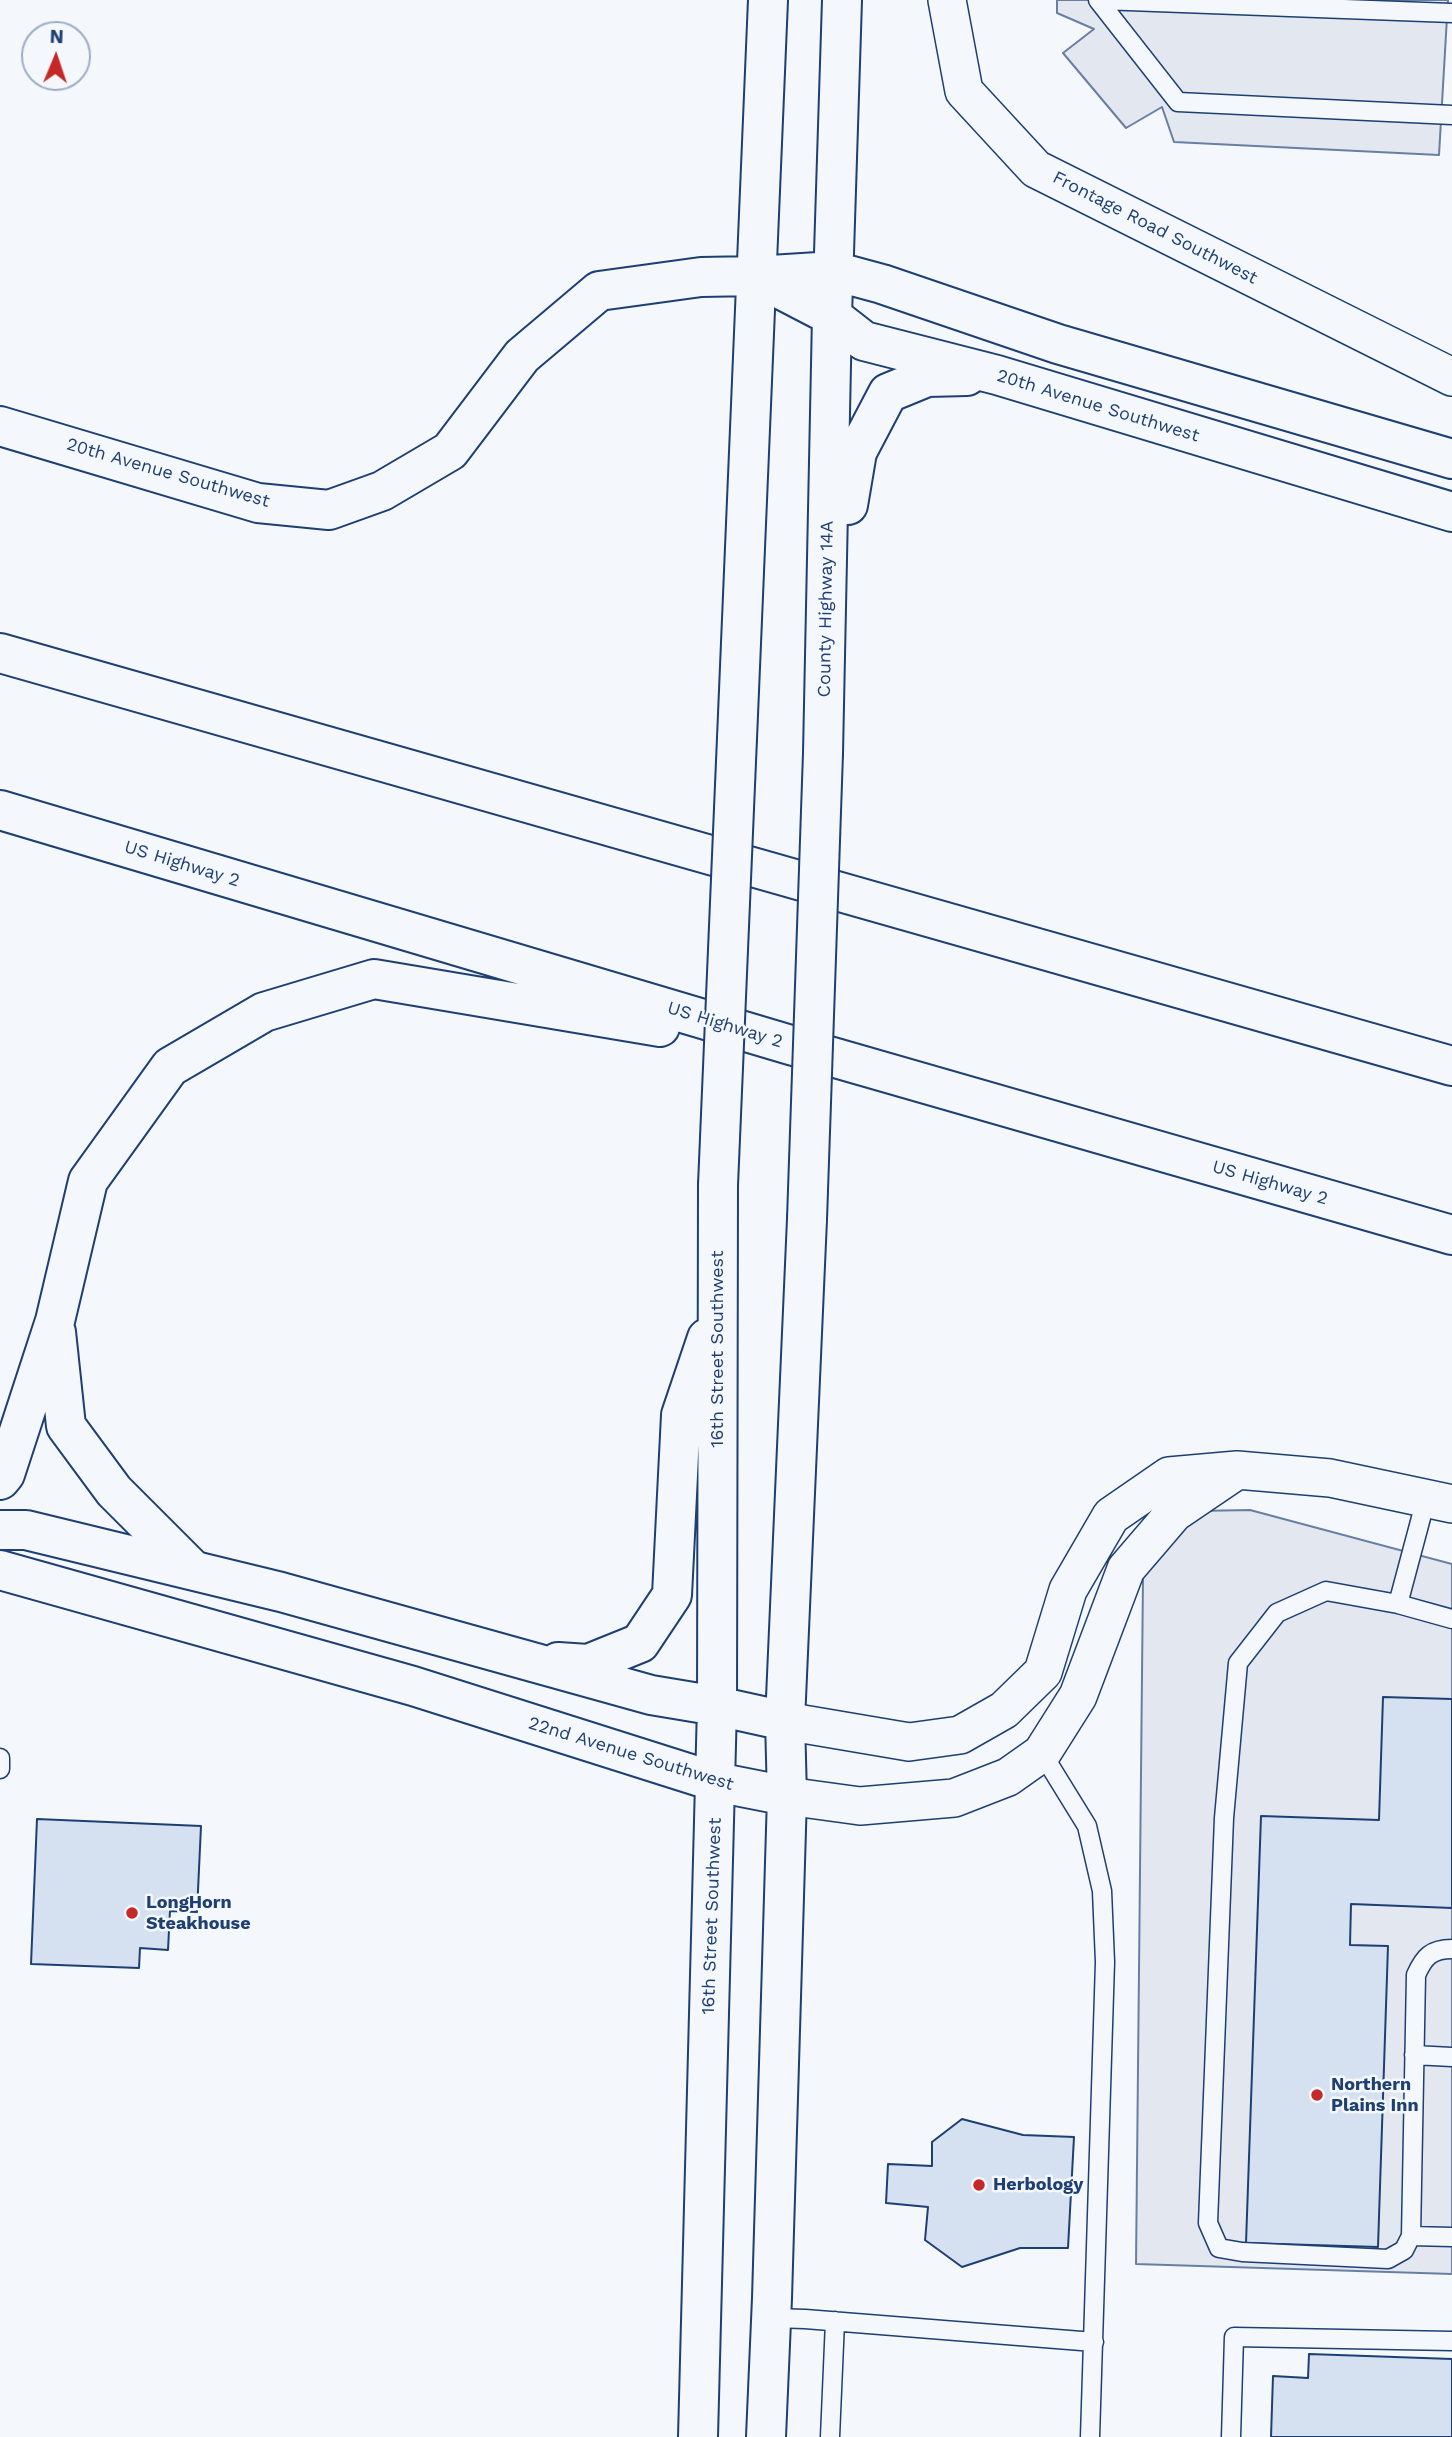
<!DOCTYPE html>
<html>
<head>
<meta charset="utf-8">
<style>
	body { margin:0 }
	#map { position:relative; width:1452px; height:2437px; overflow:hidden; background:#f4f7fb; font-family:"Work Sans",sans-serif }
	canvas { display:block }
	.north { position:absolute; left:21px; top:21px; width:70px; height:70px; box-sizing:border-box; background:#f4f7fb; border:2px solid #9eadc5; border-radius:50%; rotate:2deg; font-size:19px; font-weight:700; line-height:28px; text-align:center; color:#1d3f73 }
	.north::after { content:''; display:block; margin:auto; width:24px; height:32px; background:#c62828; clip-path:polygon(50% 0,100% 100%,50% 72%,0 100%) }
</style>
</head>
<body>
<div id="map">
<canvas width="1452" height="2437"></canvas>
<div class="north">N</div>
</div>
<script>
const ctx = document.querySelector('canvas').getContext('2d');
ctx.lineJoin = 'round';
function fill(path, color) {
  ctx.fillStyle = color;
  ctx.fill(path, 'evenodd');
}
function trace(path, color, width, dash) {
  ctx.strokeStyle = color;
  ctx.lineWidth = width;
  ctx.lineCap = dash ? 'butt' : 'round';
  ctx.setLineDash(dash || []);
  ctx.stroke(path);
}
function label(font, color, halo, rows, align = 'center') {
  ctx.font = font + ' "Work Sans",sans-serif';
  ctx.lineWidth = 5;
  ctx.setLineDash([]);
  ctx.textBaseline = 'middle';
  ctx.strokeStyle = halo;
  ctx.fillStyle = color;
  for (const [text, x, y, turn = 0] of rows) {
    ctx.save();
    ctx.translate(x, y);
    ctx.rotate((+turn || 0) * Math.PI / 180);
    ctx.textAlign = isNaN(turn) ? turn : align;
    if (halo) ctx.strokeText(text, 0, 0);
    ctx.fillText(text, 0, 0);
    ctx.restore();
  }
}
const parking = new Path2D(`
	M1057 0H1448L1439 155 1174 142 1162 107 1126 128 1063 53 1094 29 1057 13Z
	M1250 1510 1452 1564V2274L1136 2264 1143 1577 1196 1511Z`);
fill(parking, '#e3e8f0');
trace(parking, '#687fa3', 2);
const building = new Path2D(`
	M1383 1697 1452 1699V1908L1351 1904 1350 1945 1388 1946 1378 2247 1246 2243 1261 1816 1379 1820Z
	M37 1819 201 1826 197 1912 170 1911 168 1950 140 1948 139 1968 31 1964Z
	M962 2119 1023 2135 1074 2137 1068 2248H1020L962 2267 925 2240 928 2207 886 2203 888 2164 932 2166V2142Z
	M1309 2354 1452 2359V2437H1271L1273 2376 1308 2378Z`);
fill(building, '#d5e0f0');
trace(building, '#1d3f73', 2);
const lane = new Path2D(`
	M1098 0 1178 102 1452 115
	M1101 0 1452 13
	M1398 1604 1426 1499
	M1452 1619 1398 1604 1326 1591 1277 1613 1238 1663 1224 1818 1208 2223 1219 2248 1242 2252 1388 2259 1404 2250 1411 2236 1416 1975C1424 1957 1431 1949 1452 1949
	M1042 1753 1087 1826 1102 1891 1105 1962 1090 2437
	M0 1758V1769
	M1414 2055 1452 2057
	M1411 2236 1452 2237
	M772 2318 805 2319 1094 2342
	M830 2437 835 2321
	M1231 2437 1234 2337 1452 2341`);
const street = new Path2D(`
	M947 0 964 91 1036 169 1452 377
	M785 1721 909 1742 960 1735 1004 1710 1043 1672 1068 1590 1111 1516 1169 1476 1237 1470 1330 1478 1452 1504
	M787 1796 860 1806 954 1798 1008 1777 1042 1753 1078 1696 1126 1569 1174 1513 1233 1473`);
const secondary = new Path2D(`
	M755 276 832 316 864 341 997 375 1452 512
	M0 426 258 503 329 510 382 491 450 451 522 356 599 291 701 277 755 276 834 271 882 284 1058 344 1452 459
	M848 505 857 452 888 393 927 377 967 376
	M737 738 768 0
	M823 753 832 316 842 0
	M0 1530H26L281 1592 651 1695 717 1706 785 1721
	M0 1570 413 1686 716 1782 787 1796
	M558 1662 588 1664 640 1643 672 1595 681 1415 707 1338
	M698 2437 717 1706 718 1185
	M766 2437 772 2298 787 1796 785 1721 807 1219`);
const highway = new Path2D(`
	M0 653 1452 1066
	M0 810 787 1044 1452 1235
	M56 1332 66 1426 114 1491 192 1569
	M0 1480 5 1474 55 1321 88 1181 170 1067 264 1012 374 979 660 1027`);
trace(lane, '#1d3f73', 21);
trace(street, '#1d3f73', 40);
trace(secondary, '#1d3f73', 42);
trace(highway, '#1d3f73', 42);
trace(lane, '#f4f7fb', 18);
trace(street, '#f4f7fb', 37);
trace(secondary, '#f4f7fb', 38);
trace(highway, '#f4f7fb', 38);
const secondaryBridge = new Path2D(`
	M718 1185 737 738
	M807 1219 823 753`);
trace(secondaryBridge, '#1d3f73', 42, []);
trace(secondaryBridge, '#f4f7fb', 38);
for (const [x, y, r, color] of [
	[132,1913,7,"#c62828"],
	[1317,2095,7,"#c62828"],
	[979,2185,7,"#c62828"]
]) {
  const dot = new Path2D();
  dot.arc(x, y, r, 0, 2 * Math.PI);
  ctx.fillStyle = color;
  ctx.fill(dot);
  trace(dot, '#f4f7fb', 2.5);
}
label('18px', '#1d3f73', '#f4f7fb', [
	["Frontage Road Southwest",1155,228,27],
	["20th Avenue Southwest",1098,406,17],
	["20th Avenue Southwest",168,473,16],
	["County Highway 14A",826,609,-89],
	["US Highway 2",182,864,17],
	["US Highway 2",725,1025,17],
	["US Highway 2",1270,1183,16],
	["16th Street Southwest",718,1349,-90],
	["22nd Avenue Southwest",631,1754,17],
	["16th Street Southwest",712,1916,-88]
]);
label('bold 18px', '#1d3f73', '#f4f7fb', [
	["LongHorn",146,1903],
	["Steakhouse",146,1924],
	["Northern",1331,2085],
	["Plains Inn",1331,2106],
	["Herbology",993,2185]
], 'left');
</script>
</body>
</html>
